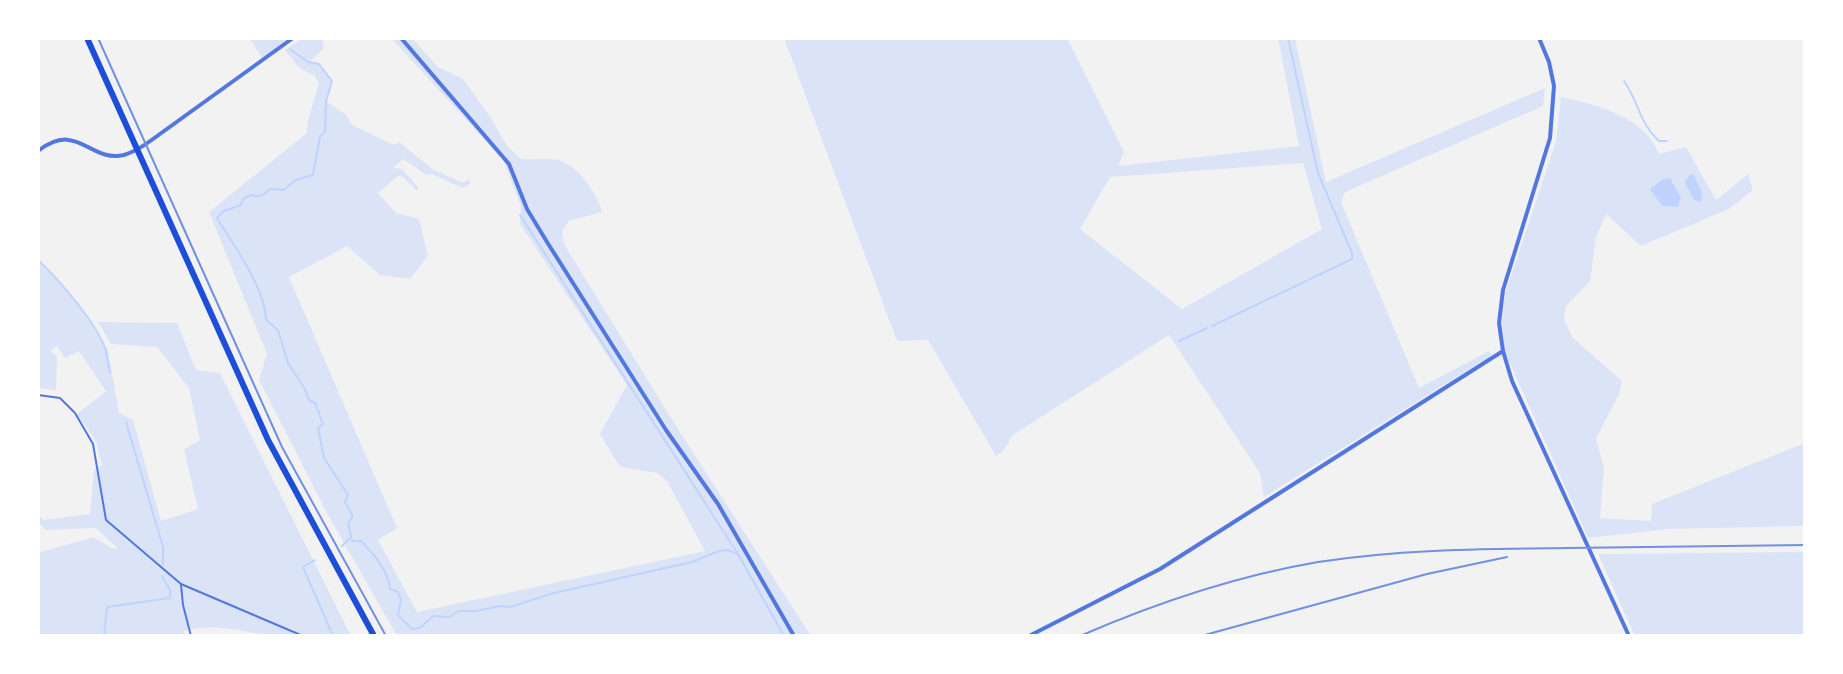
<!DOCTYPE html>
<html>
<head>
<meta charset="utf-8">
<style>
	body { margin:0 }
	#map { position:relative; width:1843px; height:674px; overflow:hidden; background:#f2f2f2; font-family:"DM Sans",sans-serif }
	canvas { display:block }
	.frame { position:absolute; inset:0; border:40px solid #fff; pointer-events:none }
</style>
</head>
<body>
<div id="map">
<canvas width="1843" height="674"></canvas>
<div class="frame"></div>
</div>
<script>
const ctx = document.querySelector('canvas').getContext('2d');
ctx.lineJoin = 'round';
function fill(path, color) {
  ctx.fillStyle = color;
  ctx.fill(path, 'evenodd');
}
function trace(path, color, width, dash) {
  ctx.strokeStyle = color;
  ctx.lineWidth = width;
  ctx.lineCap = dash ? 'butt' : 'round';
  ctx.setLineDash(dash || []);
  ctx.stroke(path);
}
fill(new Path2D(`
	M249 38H293L263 59Z
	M303 38H322L324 48 310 61 319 64 332 81 326 101 346 115 352 125 394 145 399 142 434 170 463 183 469 179 470 184 462 188 432 174 427 175 403 159 393 168 402 169 418 187 417 191 403 177 398 176 379 192 376 191 396 213 419 219 428 256 410 279 380 275 347 246 289 277 397 528 378 540 417 612 705 551 667 481 657 473 620 467 600 434 627 385 520 224 521 207 504 161 391 38H412L438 67 463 79 491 118 507 146 521 159C531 160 551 158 559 160 578 166 598 194 602 212L569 221 562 232 564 244 676 426 811 636H397L327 513 259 380 267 354 209 212 307 133V124L319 83 315 76 298 67 285 50Z
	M784 38H1067L1124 152 1118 166 1299 146 1278 38H1295L1326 182 1545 88 1543 106 1345 192 1341 202 1419 388 1489 351 1492 355 1264 497 1260 473 1169 335 1013 435 1003 451 996 456 928 340 897 341ZM1303 163 1322 229 1182 309 1080 229 1110 177Z
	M1561 97C1598 105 1645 117 1659 154L1686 147 1716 200 1748 174 1753 190 1729 209 1641 246 1606 214 1596 237 1590 281 1566 306 1564 319 1572 337 1622 381 1619 394 1596 439 1604 468 1600 518 1651 521 1652 504 1805 443V526L1670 529 1588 538 1505 352 1501 325 1505 294 1556 141Z
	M38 261 70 293 108 350 119 413 133 420 161 521 198 509 184 449 200 440 189 388 157 347 111 344 98 322 177 323 196 370 220 373 351 636C327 636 301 638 276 636 244 633 216 622 184 631L185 636H38V553L94 537 111 548 118 549 96 528 46 530 38 522V513L43 520 90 514 94 469 102 465 96 441 77 414 106 391 79 351 65 358 57 346 50 351 57 357 56 390 38 388Z
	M1805 552V636H1635L1598 554Z`), '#dbe4f7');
fill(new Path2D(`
	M1693 174 1702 192 1701 202 1694 200 1685 183 1689 175Z
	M1670 178 1681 198 1678 207 1662 206 1650 189 1663 179Z`), '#bfd3fe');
trace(new Path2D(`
	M280 38 281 39
	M290 49 308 62 319 64 332 81 326 101 325 132 320 136 313 175 296 180 284 190 270 189C264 195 260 198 251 195L243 199 241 205 224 211 217 218C234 246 265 287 266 320L278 330 288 363 305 389 309 400 315 403 323 424 318 428 324 458 348 495 345 502 353 516 348 523 352 541H361C373 553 389 571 390 589L398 592 401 600 398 615 412 629 420 628 433 616 449 617 459 611H476L500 606 510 607 554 593 692 562 719 551 727 550 738 554
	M1624 81C1639 102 1639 123 1659 141H1667
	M520 215 738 554 784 636
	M38 260C59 280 95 321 105 348 107 355 108 365 110 373
	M1212 326 1352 259V253L1318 173 1288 38
	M1179 341 1207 328
	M126 422 163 547V564
	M342 546 350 538
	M315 560 303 567 333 636
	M104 636 107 607 170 598V590L162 576`), '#bfd3fe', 2);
trace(new Path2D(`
	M38 395 60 398 75 413 93 444 106 520 181 584 303 636
	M181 585 183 605 191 636`), '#5277de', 2);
trace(new Path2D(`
	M401 38 509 164 527 209 547 242 666 430 718 504 794 636
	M1539 38 1549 62 1554 86 1550 138 1503 290 1499 323 1503 351 1512 381 1629 636
	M38 151C78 120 89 163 124 155 134 152 145 145 153 139L293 38
	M1029 636 1160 569 1503 351`), '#5277de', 4);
trace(new Path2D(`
	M87 38 268 440 374 636`), '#1d4ed8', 6);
trace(new Path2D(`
	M98 38 282 447 386 636
	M1080 636C1156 603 1236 576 1318 562 1401 549 1484 549 1567 548 1647 547 1726 546 1805 545
	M1201 636 1427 574 1507 557`), '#7290e2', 2);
</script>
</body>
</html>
